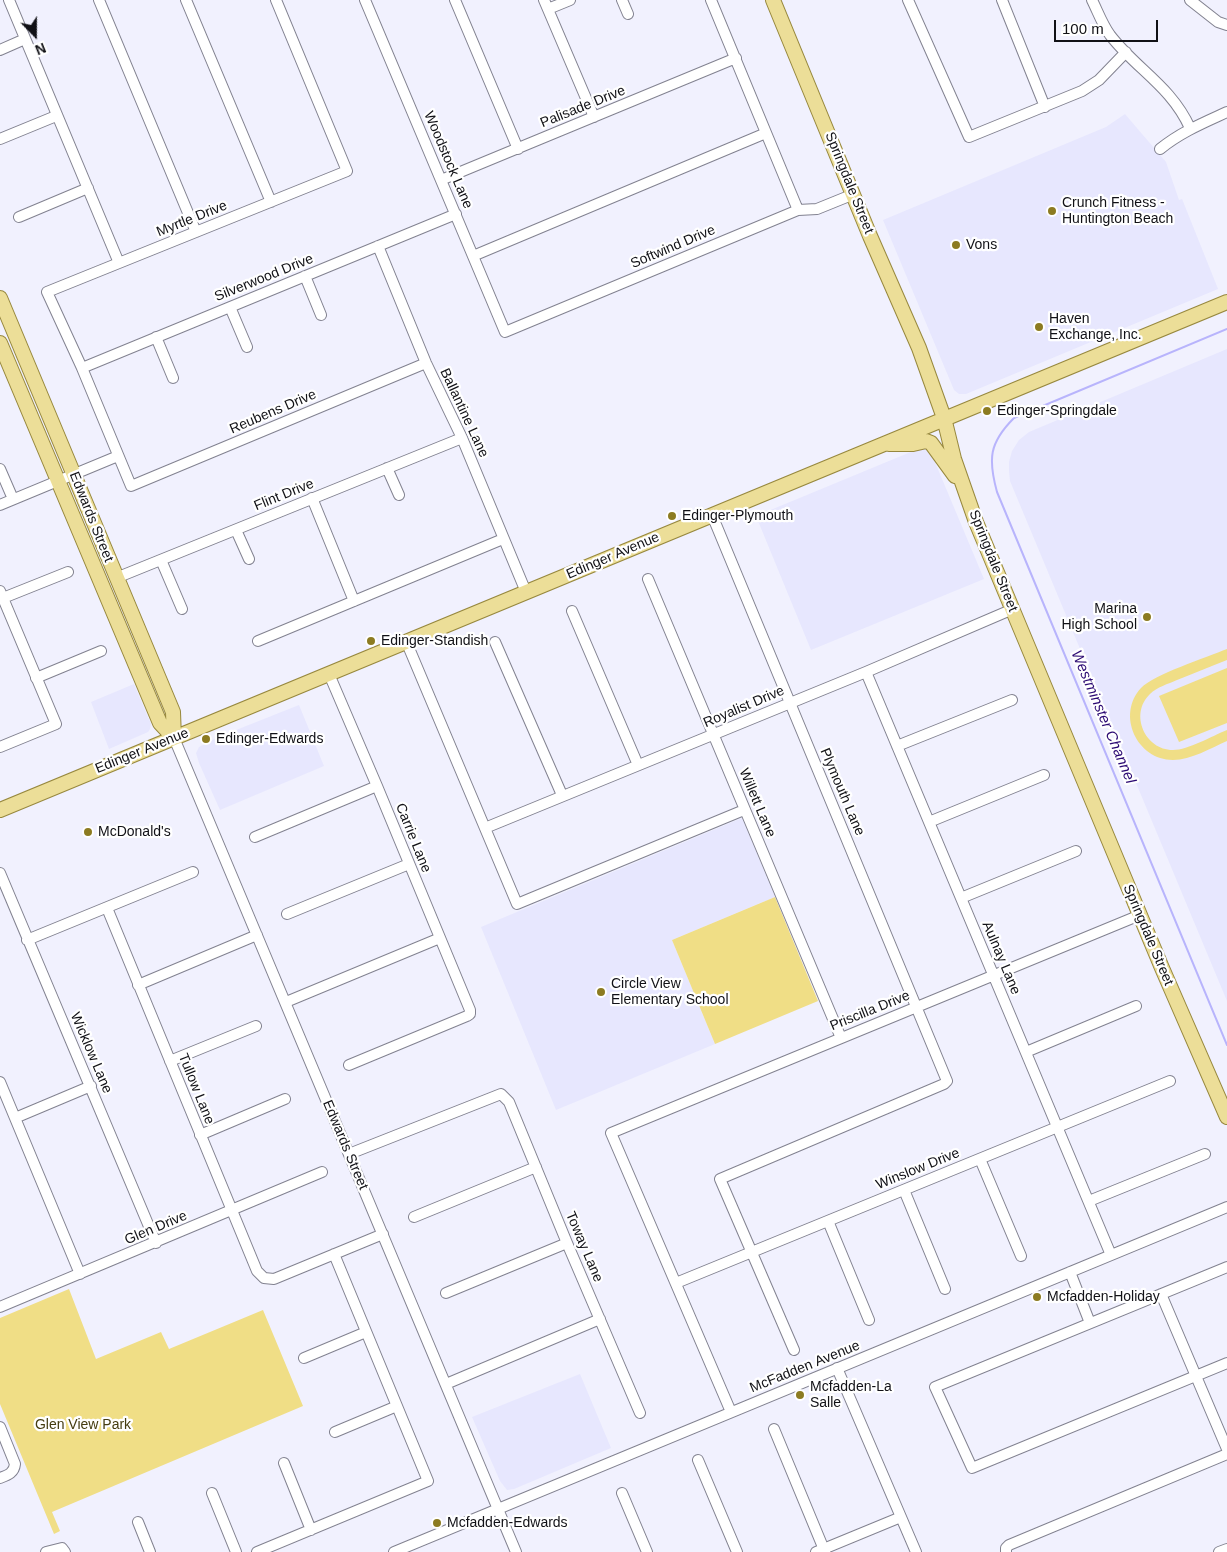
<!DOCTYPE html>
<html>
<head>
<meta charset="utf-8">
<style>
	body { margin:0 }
	#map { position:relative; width:1227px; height:1552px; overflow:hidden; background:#f1f1fe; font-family:Arial,sans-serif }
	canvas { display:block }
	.north { position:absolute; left:10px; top:10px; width:50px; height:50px; -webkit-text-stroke:4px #fff; paint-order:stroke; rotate:158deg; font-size:14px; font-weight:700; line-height:20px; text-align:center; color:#111116 }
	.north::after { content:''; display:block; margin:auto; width:18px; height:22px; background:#111116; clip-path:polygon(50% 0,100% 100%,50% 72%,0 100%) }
	.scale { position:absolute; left:1054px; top:20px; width:104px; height:22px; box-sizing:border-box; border:2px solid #111116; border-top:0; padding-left:6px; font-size:15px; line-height:18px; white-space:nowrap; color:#111116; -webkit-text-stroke:4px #fff; paint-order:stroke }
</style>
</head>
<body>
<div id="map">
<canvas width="1227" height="1552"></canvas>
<div class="north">N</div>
<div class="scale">100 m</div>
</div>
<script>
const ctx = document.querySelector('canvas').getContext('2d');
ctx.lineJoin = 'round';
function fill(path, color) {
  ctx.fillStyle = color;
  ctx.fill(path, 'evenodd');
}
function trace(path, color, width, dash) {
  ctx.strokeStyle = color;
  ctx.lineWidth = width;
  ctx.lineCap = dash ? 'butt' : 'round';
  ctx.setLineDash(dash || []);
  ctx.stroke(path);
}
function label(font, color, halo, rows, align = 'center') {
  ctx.font = font + ' Arial,sans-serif';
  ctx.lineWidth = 4.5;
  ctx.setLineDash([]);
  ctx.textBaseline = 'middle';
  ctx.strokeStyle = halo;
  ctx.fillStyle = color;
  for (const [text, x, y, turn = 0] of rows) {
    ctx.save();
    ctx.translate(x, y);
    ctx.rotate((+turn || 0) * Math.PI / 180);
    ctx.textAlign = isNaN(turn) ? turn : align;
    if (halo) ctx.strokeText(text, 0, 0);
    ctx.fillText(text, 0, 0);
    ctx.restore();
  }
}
fill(new Path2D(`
	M1125 114 1166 162 1179 200 1182 199 1218 289 966 394H959L954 390 883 220 1106 127Z
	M1227 349V1001L1010 481 1009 471V462L1012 451 1019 440 1029 432Z
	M926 448 932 455 984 579 811 650 756 516 918 449Z
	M134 684 151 724 150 729 148 732 109 749 91 702Z
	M299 705 324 766 220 810 199 763 196 753 199 747 216 738Z
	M742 818 775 897 672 940 715 1044 556 1110 481 927Z
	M580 1374 611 1448 514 1489 507 1490 500 1481 472 1417Z`), '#e7e7fe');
fill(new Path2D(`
	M1227 649V660C1210 667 1194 673 1177 680 1168 684 1157 687 1150 694 1129 714 1145 750 1173 750 1188 750 1212 736 1227 730V741C1211 748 1191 760 1173 760 1137 760 1116 715 1141 688 1153 675 1207 657 1227 649Z
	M1227 668V723L1179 742 1159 696Z
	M775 897 818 1001 715 1044 672 940Z
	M69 1289 96 1359 161 1332 169 1349 263 1310 303 1406 52 1512 60 1531 54 1534 0 1404V1318Z`), '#f0de86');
trace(new Path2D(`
	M1227 329 1014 418C989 443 988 459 997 492L1227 1045`), '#b8b4fc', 2);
const minor = new Path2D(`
	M9 0 119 263
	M99 0 196 232
	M186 0 271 202
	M276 0 347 171 47 292 82 368 131 486 426 363
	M365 0 505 332 798 210 817 209 854 194
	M455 0 518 149
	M544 0 594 117
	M622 0 628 14
	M711 0 798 210
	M908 0 969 137 1082 91 1099 80 1126 52
	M1002 0 1045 107
	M1092 0C1098 12 1102 24 1110 35 1136 69 1171 86 1190 128
	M1190 0 1218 22 1227 25
	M548 9 570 0
	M0 50 25 39
	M0 139 56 116
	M1160 149C1181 132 1203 123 1227 112
	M441 180 736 58
	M19 217 88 188
	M378 246 426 363 462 438 526 592
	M473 256 766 133
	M305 276 321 315
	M230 307 247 347
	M156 337 173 378
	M82 368 456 214
	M387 468 399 495
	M0 469 13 499
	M312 498 354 601
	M0 505 118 456
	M712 515 947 1081 944 1084 720 1179 794 1350
	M236 530 249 559
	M161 560 182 609
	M116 578 462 438
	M648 579 841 1038
	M0 591 56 724 0 747
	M3 598 68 572
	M572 611 638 765
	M258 641 503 539
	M406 641 517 904 744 810
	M495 642 562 795
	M866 672 1111 1255
	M329 674 377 786 470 1010V1014L467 1016 349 1065
	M36 678 101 651
	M174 738 516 1552
	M897 746 1012 700
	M929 822 1044 775
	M485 828 866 672 1013 609
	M255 837 377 786
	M0 873 156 1243
	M961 898 1076 851
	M107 908 257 1271 264 1278 274 1279 383 1234
	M287 914 409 864
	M27 940 193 872
	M138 985 257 935
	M286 1002 440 938
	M1026 1052 1136 1006
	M170 1061 256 1026
	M0 1082 80 1274
	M15 1118 91 1086
	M200 1135 285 1099
	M349 1154 501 1094 509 1102 567 1243 640 1413
	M980 1159 1021 1256
	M904 1190 945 1289
	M1089 1201 1205 1154
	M414 1217 536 1167
	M828 1221 869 1320
	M1227 1267 935 1387 972 1468 1227 1363
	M1070 1272 1090 1323
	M676 1283 1170 1081
	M446 1293 567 1243
	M1161 1294 1227 1449
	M0 1307 322 1172
	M304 1358 366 1332
	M837 1368 916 1552
	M446 1384 600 1319
	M731 1412 611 1133 1140 915
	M0 1427 15 1464C14 1473 8 1475 0 1478
	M774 1429 825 1552
	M335 1432 397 1406
	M698 1460 737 1552
	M284 1463 311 1530
	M212 1493 236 1552
	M622 1493 647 1552
	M138 1522 150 1552
	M46 1552 62 1548 65 1552
	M257 1552 428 1481 334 1254
	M394 1552 1227 1207
	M816 1552 901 1517
	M1006 1552V1548L1009 1545 1227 1454
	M1219 1552 1227 1549`);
const major = new Path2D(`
	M773 0 870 236 919 348 944 418 954 459 976 522 1162 968 1227 1117
	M0 298 173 712 174 738
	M0 343 160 723 174 738
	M889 444H913L926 441 931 443 955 476
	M0 810 1227 302`);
trace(minor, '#828290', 12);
trace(major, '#97883e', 16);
trace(minor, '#fff', 10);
trace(major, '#ecde98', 14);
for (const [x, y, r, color] of [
	[1052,211,5,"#8c7b21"],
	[956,245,5,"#8c7b21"],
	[1039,327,5,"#8c7b21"],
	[987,411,5,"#8c7b21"],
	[672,516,5,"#8c7b21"],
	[1147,617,5,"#8c7b21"],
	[371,641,5,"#8c7b21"],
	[206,739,5,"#8c7b21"],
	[88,832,5,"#8c7b21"],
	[601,992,5,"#8c7b21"],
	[1037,1297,5,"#8c7b21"],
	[800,1395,5,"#8c7b21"],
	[437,1523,5,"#8c7b21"]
]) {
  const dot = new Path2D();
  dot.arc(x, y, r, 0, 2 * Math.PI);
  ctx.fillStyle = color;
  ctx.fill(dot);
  trace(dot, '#fff', 2);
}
label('14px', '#111116', '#fff', [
	["Palisade Drive",583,107,-22],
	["Woodstock Lane",448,160,67],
	["Springdale Street",849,183,68],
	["Myrtle Drive",192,219,-22],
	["Softwind Drive",673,247,-23],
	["Silverwood Drive",264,278,-22],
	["Reubens Drive",273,412,-23],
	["Ballantine Lane",464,413,65],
	["Flint Drive",284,495,-22],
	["Edwards Street",91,517,68],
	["Edinger Avenue",613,556,-23],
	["Springdale Street",993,561,68],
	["Royalist Drive",744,707,-23],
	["Edinger Avenue",142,751,-22],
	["Plymouth Lane",842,792,67],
	["Willett Lane",757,803,67],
	["Carrie Lane",413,838,68],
	["Springdale Street",1148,935,67],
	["Aulnay Lane",1001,958,67],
	["Priscilla Drive",870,1011,-22],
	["Wicklow Lane",91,1053,67],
	["Tullow Lane",196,1089,68],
	["Edwards Street",345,1145,67],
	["Winslow Drive",918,1169,-22],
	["Glen Drive",156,1228,-23],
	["Toway Lane",584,1247,67],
	["McFadden Avenue",805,1367,-22]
]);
label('14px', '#111116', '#fff', [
	["Crunch Fitness -",1062,203],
	["Huntington Beach",1062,219],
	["Vons",966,245],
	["Haven",1049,319],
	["Exchange, Inc.",1049,335],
	["Edinger-Springdale",997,411],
	["Edinger-Plymouth",682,516],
	["Marina",1137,609,"right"],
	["High School",1137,625,"right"],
	["Edinger-Standish",381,641],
	["Edinger-Edwards",216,739],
	["McDonald's",98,832],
	["Circle View",611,984],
	["Elementary School",611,1000],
	["Mcfadden-Holiday",1047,1297],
	["Mcfadden-La",810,1387],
	["Salle",810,1403],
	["Mcfadden-Edwards",447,1523]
], 'left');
label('14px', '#453c10', '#fff', [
	["Glen View Park",83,1425]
]);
label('italic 15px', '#2b0972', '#fff', [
	["Westminster Channel",1103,717,67]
]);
</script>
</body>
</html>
